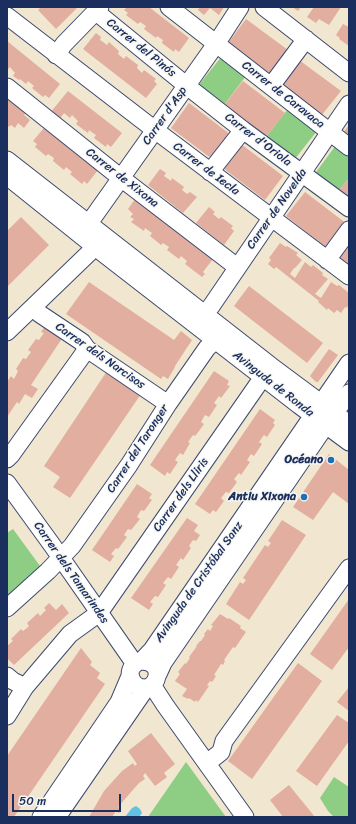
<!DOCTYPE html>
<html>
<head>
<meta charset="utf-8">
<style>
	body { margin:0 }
	#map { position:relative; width:356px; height:824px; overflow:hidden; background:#f1e6cf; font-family:Sriracha,sans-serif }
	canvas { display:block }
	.frame { position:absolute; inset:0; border:8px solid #1b2f5e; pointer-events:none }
	.scale { position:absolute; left:12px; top:794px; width:109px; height:18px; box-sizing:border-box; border:2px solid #1b2f5e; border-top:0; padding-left:5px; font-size:12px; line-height:14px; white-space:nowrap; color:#1b2f5e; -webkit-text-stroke:3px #f6f6f2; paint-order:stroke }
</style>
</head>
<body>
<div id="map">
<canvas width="356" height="824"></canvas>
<div class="frame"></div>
<div class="scale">50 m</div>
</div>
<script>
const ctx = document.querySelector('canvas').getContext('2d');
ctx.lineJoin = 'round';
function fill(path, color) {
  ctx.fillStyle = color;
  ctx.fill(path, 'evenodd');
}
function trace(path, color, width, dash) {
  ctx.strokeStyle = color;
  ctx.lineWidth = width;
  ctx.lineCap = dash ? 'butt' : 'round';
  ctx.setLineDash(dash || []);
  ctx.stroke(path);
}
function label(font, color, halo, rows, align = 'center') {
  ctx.font = font + ' Sriracha,sans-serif';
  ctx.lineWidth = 3;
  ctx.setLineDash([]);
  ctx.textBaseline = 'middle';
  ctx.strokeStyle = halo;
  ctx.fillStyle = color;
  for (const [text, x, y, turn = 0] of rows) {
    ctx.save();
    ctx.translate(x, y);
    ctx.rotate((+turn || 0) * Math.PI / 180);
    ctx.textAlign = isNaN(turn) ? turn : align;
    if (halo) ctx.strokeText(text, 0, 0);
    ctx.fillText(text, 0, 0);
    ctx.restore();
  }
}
fill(new Path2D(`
	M222 56 246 76 224 105 198 86Z
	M288 109 317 131 294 160 266 137Z
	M336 145 349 156V178L337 193 314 175Z
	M13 529 40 566 7 597V533Z
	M186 762 226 817H148Z
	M334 777 349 787V817H334L328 811 320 798Z`), '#8dcd84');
fill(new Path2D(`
	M136 806 140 809 142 813 139 817H125L132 808Z`), '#62c2e0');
fill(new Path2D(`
	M41 7H78L56 29 38 10Z
	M127 7H149L189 38 179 52 175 49 174 52 162 43 163 40 157 36 156 38 144 29 146 26 140 22 138 24 126 15 128 13 124 10Z
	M200 7H224L219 15 210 8 204 15 198 10Z
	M292 7H301L298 11Z
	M314 7H341L329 25 319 19 316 23 307 17Z
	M246 19 288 50 269 75 228 43Z
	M343 24 349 27V46L339 39 340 38 336 35Z
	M96 33 101 37 100 40 103 42 107 45 109 42 119 51 118 54 124 59 126 56 138 65 137 68 142 73 144 70 156 79 154 81 157 84 146 98 83 49Z
	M7 41 60 84 49 98 45 95 43 97 32 88 34 86 28 81 26 84 20 79 19 80 13 76 15 73 10 67 8 69H7Z
	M299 60 341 91 321 116 280 84Z
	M243 81 285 113 266 137 224 105Z
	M68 91 122 133 111 147 107 144 106 147 94 138 96 135 93 133 89 130 88 133 76 124 78 121 72 115 70 118 64 113 59 120 50 113Z
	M7 98 26 113 24 115 30 120 24 128 18 123 15 128 11 125 9 127 7 125Z
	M189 103 231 135 212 159 171 128Z
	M349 125V137L343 133Z
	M44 128 98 170 87 184 84 181 82 184 70 174 72 172 66 167 64 170 53 161 54 158 48 154 46 156 35 147 37 144 33 141Z
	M241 144 283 176 265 200 223 168Z
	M160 169 166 173 164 176 171 181 172 178 184 187 182 190 187 194 190 192 197 197 183 213 148 185Z
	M349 178V202L337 193Z
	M305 192 347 224 327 248 286 216Z
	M135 199 213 259 203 272 205 274 202 277 185 264 187 261 181 256 179 259 167 250 169 247 163 243 161 245 150 236 152 233 145 228 144 231 131 222 134 219 130 217 133 214 128 209Z
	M209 207 215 212 213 214 219 219 221 217 233 226 231 228 234 231 224 245 196 223Z
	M21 217 49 245 7 287V231Z
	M280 243 286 247 287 246 298 253 296 255 302 260 295 268H294L290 274 295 278 305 262 311 267 313 265 323 273 322 275 328 279 315 294 321 298 331 282 337 286 339 285 349 293 348 294 349 296V305L346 308 345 307 341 313 337 310 334 313 328 308 327 310 318 302 319 301 276 267 274 269 268 264 271 260 269 258Z
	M349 243V265L338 257Z
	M89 282 174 340 181 331 192 340 175 366V367L168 379 163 376 161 379 66 314Z
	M249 286 323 343 307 363 234 306Z
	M45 326 63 337 31 385 38 389 32 398 25 394 19 404 17 402 7 417V382L11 376 14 379 18 371 16 369 23 358 26 359 31 352 28 350 36 339 39 340 41 337 44 333 41 332Z
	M329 349 338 355 318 382H316L310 376Z
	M107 371 141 394 70 498 53 487 60 477 44 466Z
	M214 371 229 381 227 385 230 386 221 398 219 396 214 403 217 405 209 417 205 415 201 422 204 424 199 431 195 436 193 435 188 442 190 443 183 455 180 453 177 457 175 460 178 462 170 474 167 472 165 476 150 465Z
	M260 409 275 420 273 423 275 425 267 437 264 435 259 442 262 444 254 456 251 454 247 460 250 462 241 475 239 473 234 479 237 482 229 493 226 492 221 498 224 501 216 512 213 510 210 514 195 504Z
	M329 454 349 470V504L333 492 313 520 293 507Z
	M137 484 152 494 149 498 152 500 144 511 141 510 137 517 140 519 131 530 128 529 124 535 127 537 118 549 116 548 111 554 114 556 110 562 92 550Z
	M187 518 198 525 194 531 200 535 196 541 193 540 189 546 191 548 183 560 181 558 176 565 179 567 171 579 168 577 163 583 166 585 158 597 155 596 150 602 153 604 149 610 131 598Z
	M282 520 306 535 249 620 226 604 240 582 243 584 246 580 243 578 265 545 268 547 271 543 268 541Z
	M349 599V647L332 670 310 654Z
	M49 603 56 610 62 604 69 613 14 665 7 658V646L13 641 11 639 21 629 23 631 27 628 29 626 27 623 38 613 40 616 46 610 44 608Z
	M220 614 228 619 229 618 241 626 240 628 246 632 235 648 233 647 224 660 225 661 223 665 221 664 214 675 216 676 212 682 210 681 207 685 209 686 198 702 196 700 195 702 189 698 188 699 182 696 187 689 175 681 180 674 178 672 185 663 186 664 190 658 189 657 197 646H196L200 641H201L205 635 204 634 208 629 210 631 213 626 211 625Z
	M81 648 92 662 90 665 100 673 97 678 105 684 14 817H7V756Z
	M298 663 322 681 252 779 228 761Z
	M349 687V711L337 702Z
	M337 715 349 723V741L317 786 296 771Z
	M151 733 175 764 164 773 167 777 155 786 145 773 143 776 145 779 139 783 118 807 121 809 119 813 116 811 112 817H89L104 791 122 771 133 763 135 766 137 764 128 751Z
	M289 785 315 817H283L270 800Z`), '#e2aea0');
const minor = new Path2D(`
	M169 7 349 147
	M264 7 349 73
	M95 11 192 90 243 130 349 208
	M7 16 155 130 349 276
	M56 55 64 44 100 7
	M271 86 306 39
	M7 87 121 178 237 267
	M7 160 271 366 349 424
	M210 172 243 130
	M7 176 103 253 299 405 349 442
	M82 233 216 44 240 7
	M327 260 349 230
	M33 307 40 314 82 342 87 349 168 404
	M198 323 212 305 349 104
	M7 332 89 253 94 245
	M7 459 11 455 87 349
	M7 483 52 545 135 664
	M7 608 48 571 72 546 129 465 168 404 207 348 216 340
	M141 661C167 661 158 694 139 687 135 685 132 682 131 678 129 673 131 667 135 664 137 662 139 662 141 661 145 658 149 653 152 650L349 363
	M158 674 163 663 326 425 349 393
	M7 676 13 681 25 687
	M152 685 165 705 245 817
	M7 716 25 687 70 634 99 613 263 377
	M207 763 221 752 224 741 349 568
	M41 817 119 702 130 676
	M57 817 146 688`);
trace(minor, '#3b4a6f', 19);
trace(minor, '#fff', 17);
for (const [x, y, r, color] of [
	[331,460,4,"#1f6fb2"],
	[304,497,4,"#1f6fb2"]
]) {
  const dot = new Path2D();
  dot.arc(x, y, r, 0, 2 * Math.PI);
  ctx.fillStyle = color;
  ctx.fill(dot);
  trace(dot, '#f6f6f2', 1.5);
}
label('12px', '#1b2f5e', '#f6f6f2', [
	["Carrer del Pinós",141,48,39],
	["Carrer de Caravaca",283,95,38],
	["Carrer d'Asp",165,116,-55],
	["Carrer d'Oriola",258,140,37],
	["Carrer de Iecla",206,169,37],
	["Carrer de Xixona",122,178,38],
	["Carrer de Novelda",277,209,-55],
	["Carrer dels Narcisos",100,356,35],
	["Avinguda de Ronda",273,384,38],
	["Carrer del Taronger",138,449,-57],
	["Carrer dels Lliris",181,495,-55],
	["Carrer dels Tamarindes",71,573,55],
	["Avinguda de Cristóbal Sanz",199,582,-55]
]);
label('bold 12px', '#1b2f5e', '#f6f6f2', [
	["Océano",323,460],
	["Antiu Xixona",296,497]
], 'right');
</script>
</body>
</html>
